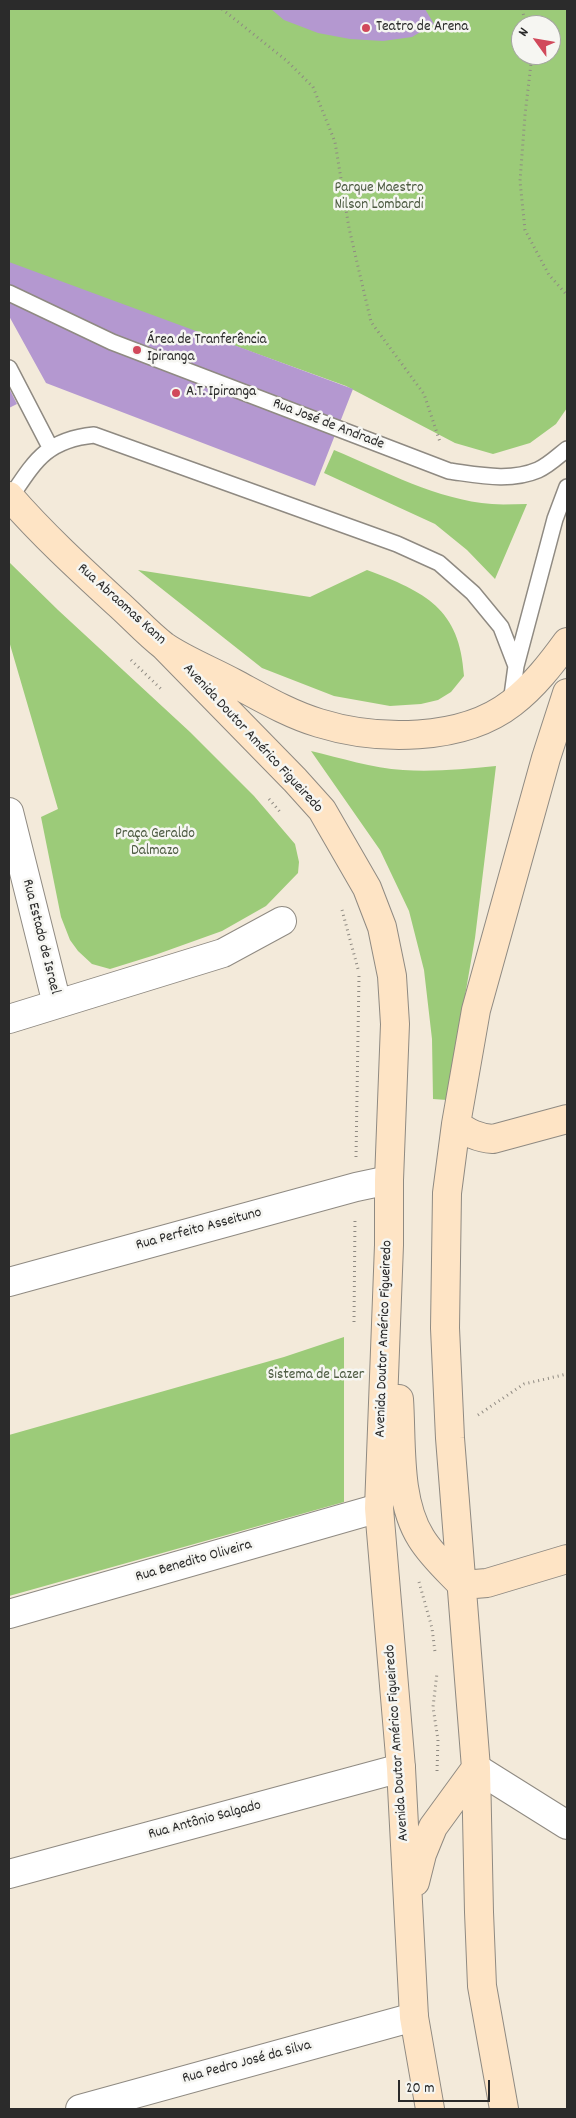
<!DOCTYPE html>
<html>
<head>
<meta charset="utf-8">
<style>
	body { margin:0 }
	#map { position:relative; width:576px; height:2118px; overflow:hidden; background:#f3eada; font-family:Dekko,sans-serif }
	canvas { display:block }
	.frame { position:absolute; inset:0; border:10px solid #2b2b2b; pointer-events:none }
	.north { position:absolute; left:511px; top:15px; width:50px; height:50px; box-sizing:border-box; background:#f6f6f2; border:1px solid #a5a5a2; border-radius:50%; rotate:302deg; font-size:14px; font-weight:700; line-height:20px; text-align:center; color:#2b2b2b }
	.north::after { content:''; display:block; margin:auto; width:18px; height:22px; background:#d1495b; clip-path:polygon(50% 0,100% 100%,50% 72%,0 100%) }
	.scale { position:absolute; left:398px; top:2080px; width:92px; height:22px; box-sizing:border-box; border:2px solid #2b2b2b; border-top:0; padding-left:6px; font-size:15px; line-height:18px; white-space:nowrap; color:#2b2b2b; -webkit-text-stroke:4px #f6f6f2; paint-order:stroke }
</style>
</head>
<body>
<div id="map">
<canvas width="576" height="2118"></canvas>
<div class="frame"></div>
<div class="north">N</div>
<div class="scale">20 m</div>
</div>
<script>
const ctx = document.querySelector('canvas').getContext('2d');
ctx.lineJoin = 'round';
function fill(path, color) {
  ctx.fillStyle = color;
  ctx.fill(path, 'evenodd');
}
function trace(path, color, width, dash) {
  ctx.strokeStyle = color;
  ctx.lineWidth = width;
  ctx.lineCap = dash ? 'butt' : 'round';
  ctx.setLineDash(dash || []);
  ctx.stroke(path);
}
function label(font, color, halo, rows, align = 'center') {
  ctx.font = font + ' Dekko,sans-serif';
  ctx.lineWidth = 5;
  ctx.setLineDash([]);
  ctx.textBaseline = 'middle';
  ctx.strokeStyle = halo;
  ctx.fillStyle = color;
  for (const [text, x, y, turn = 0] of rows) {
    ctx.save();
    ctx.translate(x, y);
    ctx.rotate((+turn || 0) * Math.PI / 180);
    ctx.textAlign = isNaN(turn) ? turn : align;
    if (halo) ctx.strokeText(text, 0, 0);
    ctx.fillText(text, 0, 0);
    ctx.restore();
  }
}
fill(new Path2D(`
	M9 9H567V408L556 424 530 443 493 454 455 443 346 386 9 264ZM521 25H551V55H521Z
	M334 450C385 471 437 500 492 504 503 505 515 504 527 504L495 579 467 550 435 524 324 473Z
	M9 562 58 610 190 732 254 796 295 844 299 862 298 873 266 906 222 931 155 955 110 969 92 964 78 951 70 940 61 917 41 817 58 809 9 641Z
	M138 570 310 597 367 570C425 592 460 608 464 676L451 692 438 700 421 704 390 706 334 696 262 668Z
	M311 751C341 758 372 768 403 770 434 772 465 769 496 766L475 938 447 1100 433 1099 432 1039 424 970 409 911 380 850Z
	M344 1337V1502L9 1596V1435L284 1357Z`), '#9ccb79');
fill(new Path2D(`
	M271 9H425L434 24 412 37 383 41 350 39 318 33 284 20Z
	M9 262 353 389 315 486 46 383 9 316Z
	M9 388 17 404 9 408Z`), '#b498d0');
const lane = new Path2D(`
	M9 293 112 342 449 471C479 475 510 482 538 470 549 465 558 456 567 449
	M9 368 50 447
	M10 498C35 461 46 440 94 435L397 544 439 563 473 593 501 627 516 666 511 703
	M516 666 555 519 567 487`);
const street = new Path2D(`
	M9 812 57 1004
	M9 1019 223 953 282 921
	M9 1282 356 1187 389 1180
	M9 1614 379 1508
	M476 1768 567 1825
	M9 1874 401 1768
	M80 2109 414 2017`);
const secondary = new Path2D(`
	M9 496C42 534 79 568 116 602 132 616 147 633 164 646 184 660 212 671 234 683 262 698 289 714 319 723 377 741 462 742 512 703 534 686 551 664 567 642
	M164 646 295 780 322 810 367 888 382 927 392 976 395 1024 389 1180V1245L379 1508 401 1768 414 2017 430 2109
	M456 1124C468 1133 478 1138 493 1139L567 1119
	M399 1399C402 1443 397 1500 421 1538 432 1556 448 1570 462 1585
	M462 1585 487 1583 567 1559
	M415 1882 422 1854 433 1827 476 1768
	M504 2109 482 1986 479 1912 476 1768 450 1438 445 1328 447 1193 456 1124 476 1010 546 758 567 693`);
trace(lane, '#8f8a82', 18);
trace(street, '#8f8a82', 30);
trace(secondary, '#8f8a82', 30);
trace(new Path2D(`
	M222 9 287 61 313 87 335 142 349 228 371 322 424 394 440 442
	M522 9 526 25
	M532 55 525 115 520 181 525 230 549 275 567 295
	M131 660 161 689
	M269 799 281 813
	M342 910 358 969
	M356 1157 359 975
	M354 1322 355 1218
	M478 1415 524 1384 567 1374
	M419 1582 432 1628 435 1652
	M437 1771 438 1740 433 1707 437 1673`), '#8f8a82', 3, [1, 4]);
trace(lane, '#fff', 15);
trace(street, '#fff', 28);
trace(secondary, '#fee4c5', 28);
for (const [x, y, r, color] of [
	[366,28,5,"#d1495b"],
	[137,350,5,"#d1495b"],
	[176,393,5,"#d1495b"]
]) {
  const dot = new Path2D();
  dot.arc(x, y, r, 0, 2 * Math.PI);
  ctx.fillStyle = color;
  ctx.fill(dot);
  trace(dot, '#f6f6f2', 2);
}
label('15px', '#2b2b2b', '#f6f6f2', [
	["Teatro de Arena",376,28],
	["Área de Tranferência",147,341],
	["Ipiranga",147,358],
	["A.T. Ipiranga",186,393]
], 'left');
label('15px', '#4d5b42', '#f6f6f2', [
	["Parque Maestro",379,189],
	["Nilson Lombardi",379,206],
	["Praça Geraldo",155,835],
	["Dalmazo",155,852],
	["Sistema de Lazer",316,1376]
]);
label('15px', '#2b2b2b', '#f6f6f2', [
	["Rua José de Andrade",328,425,21],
	["Rua Abraomas Kann",121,605,42],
	["Avenida Doutor Américo Figueiredo",252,739,47],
	["Rua Estado de Israel",40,937,76],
	["Rua Perfeito Asseituno",199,1230,-15],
	["Avenida Doutor Américo Figueiredo",385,1339,-88],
	["Rua Benedito Oliveira",194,1562,-16],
	["Avenida Doutor Américo Figueiredo",398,1743,-94],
	["Rua Antônio Salgado",205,1821,-15],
	["Rua Pedro José da Silva",247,2063,-15]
]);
</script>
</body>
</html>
